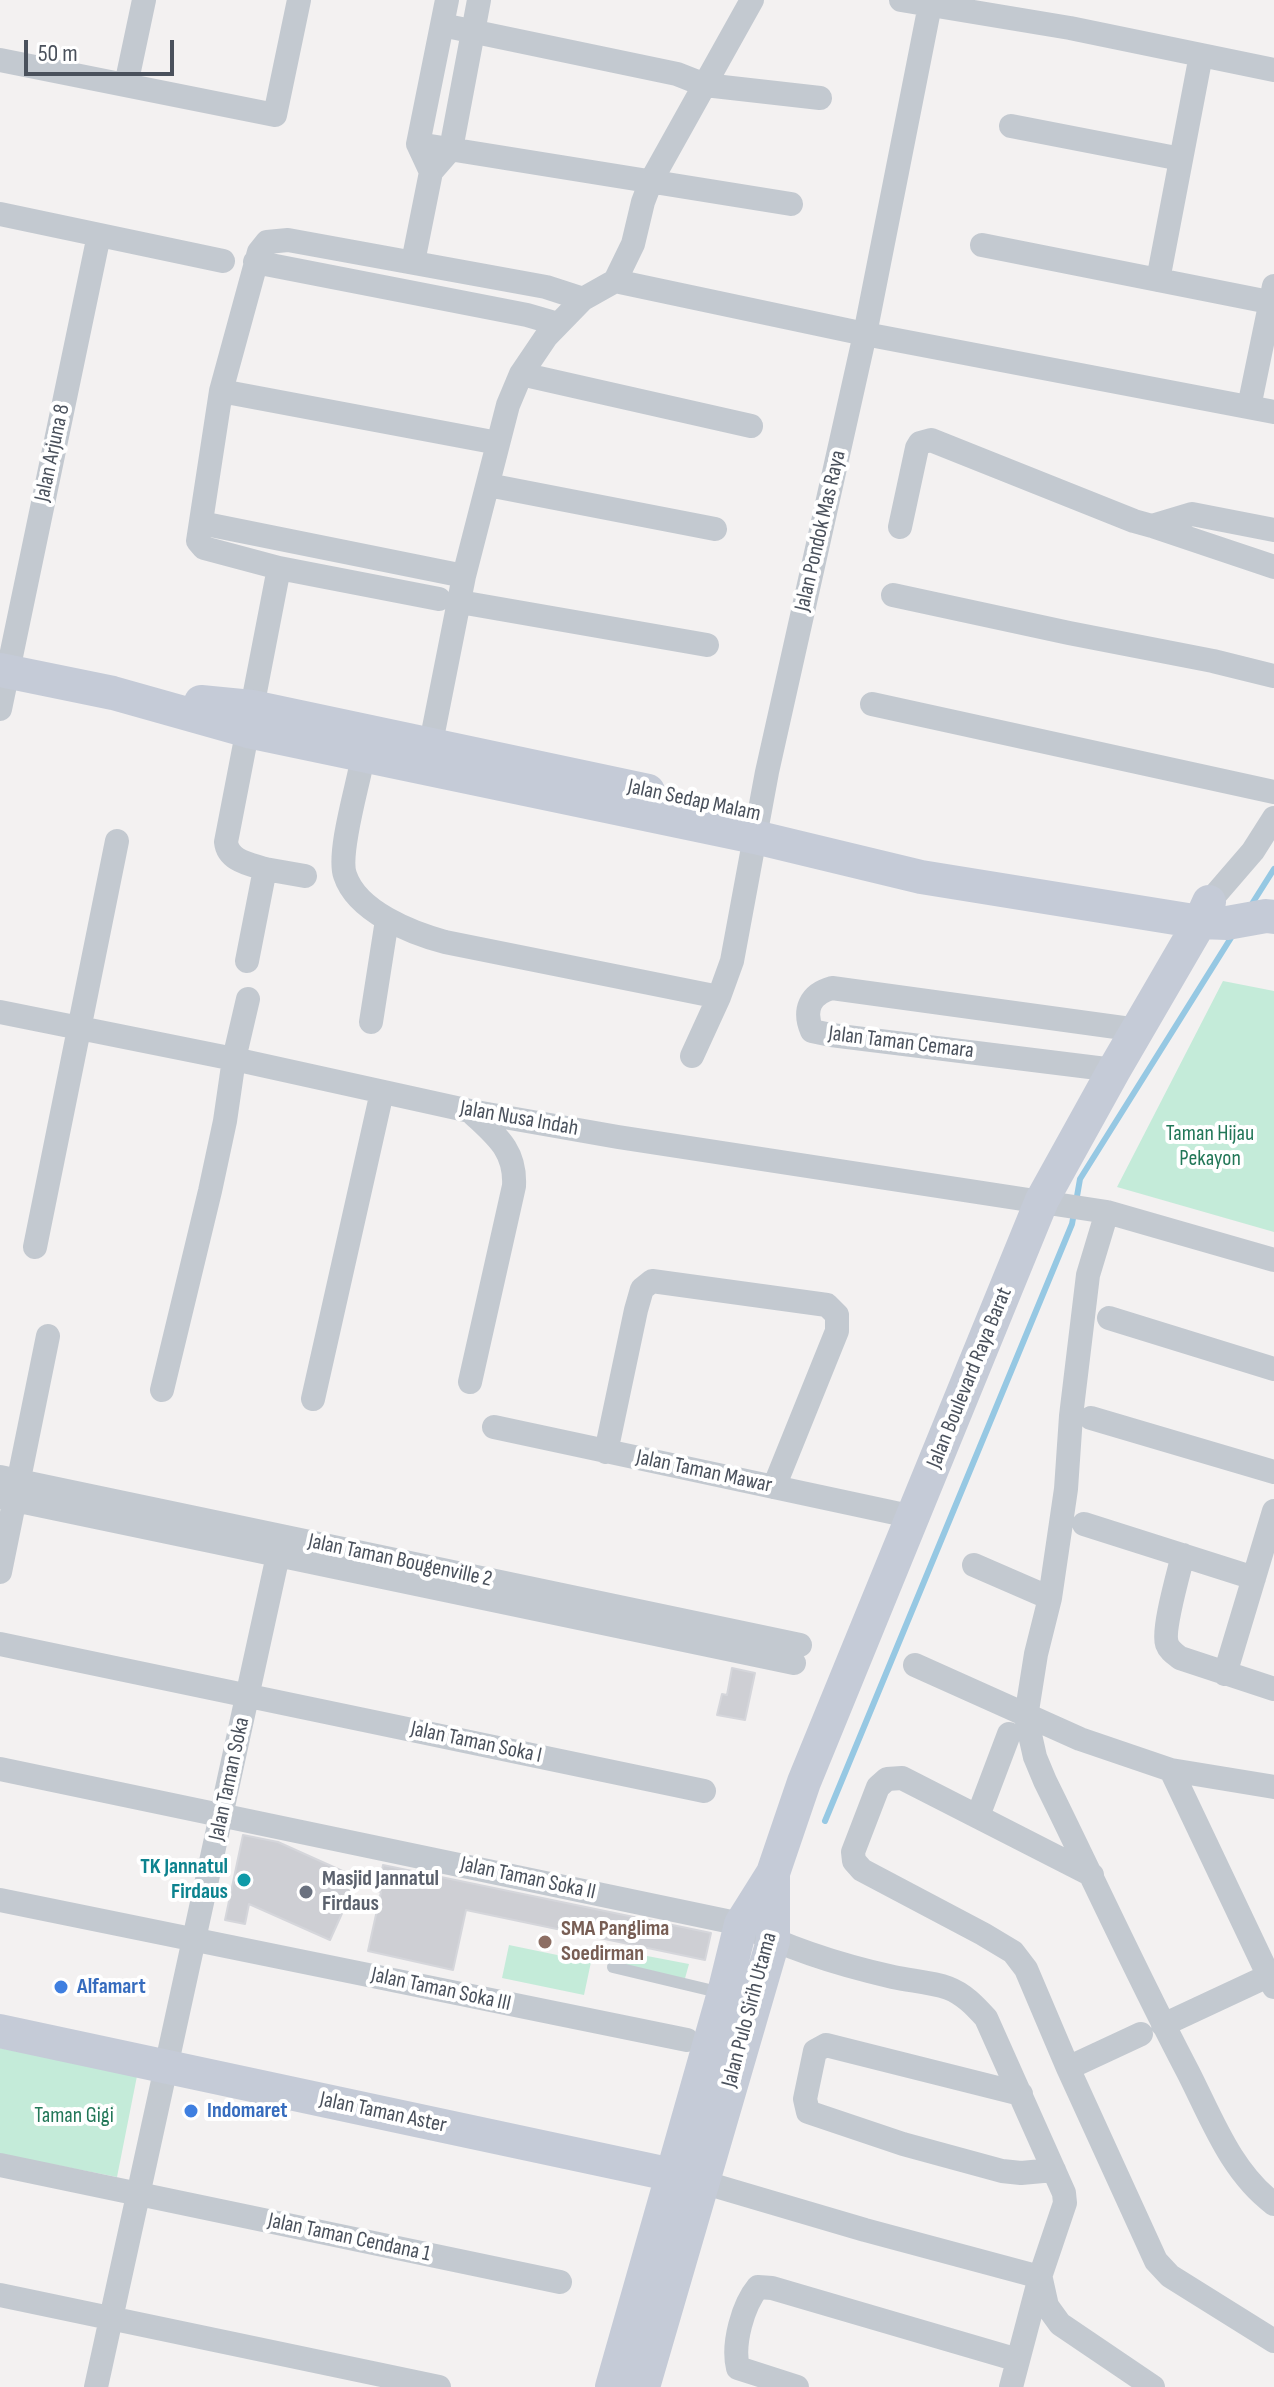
<!DOCTYPE html>
<html>
<head>
<meta charset="utf-8">
<style>
	body { margin:0 }
	#map { position:relative; width:1274px; height:2387px; overflow:hidden; background:#f3f1f1; font-family:"Sofia Sans Condensed",sans-serif }
	canvas { display:block }
	.scale { position:absolute; left:24px; top:40px; width:150px; height:36px; box-sizing:border-box; border:4px solid #4a515c; border-top:0; padding-left:10px; font-size:24px; line-height:28px; white-space:nowrap; color:#4a515c; -webkit-text-stroke:6px #fff; paint-order:stroke }
</style>
</head>
<body>
<div id="map">
<canvas width="1274" height="2387"></canvas>
<div class="scale">50 m</div>
</div>
<script>
const ctx = document.querySelector('canvas').getContext('2d');
ctx.lineJoin = 'round';
function fill(path, color) {
  ctx.fillStyle = color;
  ctx.fill(path, 'evenodd');
}
function trace(path, color, width, dash) {
  ctx.strokeStyle = color;
  ctx.lineWidth = width;
  ctx.lineCap = dash ? 'butt' : 'round';
  ctx.setLineDash(dash || []);
  ctx.stroke(path);
}
function label(font, color, halo, rows, align = 'center') {
  ctx.font = font + ' "Sofia Sans Condensed",sans-serif';
  ctx.lineWidth = 8;
  ctx.setLineDash([]);
  ctx.textBaseline = 'middle';
  ctx.strokeStyle = halo;
  ctx.fillStyle = color;
  for (const [text, x, y, turn = 0] of rows) {
    ctx.save();
    ctx.translate(x, y);
    ctx.rotate((+turn || 0) * Math.PI / 180);
    ctx.textAlign = isNaN(turn) ? turn : align;
    if (halo) ctx.strokeText(text, 0, 0);
    ctx.fillText(text, 0, 0);
    ctx.restore();
  }
}
fill(new Path2D(`
	M1223 981 1274 991V1232L1117 1187Z
	M509 1945 591 1962 584 1995 502 1978Z
	M621 1951 689 1964 684 1982 617 1967Z
	M0 2048 137 2076 117 2177 0 2154Z`), '#c4ebd9');
trace(new Path2D(`
	M1250 907 1274 869
	M1076 1202 1080 1179 1234 933
	M825 1821 1072 1224 1074 1213`), '#96c8e3', 6);
const building = new Path2D(`
	M732 1668 755 1673 745 1720 717 1715 722 1694 727 1695Z
	M243 1835 278 1842 358 1878 330 1940 249 1904 245 1924 225 1920Z
	M383 1865 711 1933 705 1960 466 1910 453 1970 368 1951 381 1892 378 1891Z`);
fill(building, '#cecfd4');
trace(building, '#d5d6db', 2);
trace(new Path2D(`
	M613 1967 722 1993`), '#c3c9d0', 12);
trace(new Path2D(`
	M447 0 418 144 431 172 451 149 479 0
	M901 0 1070 28 1274 70
	M442 25 677 74 705 85 820 98
	M0 60 275 115 299 0
	M126 85 144 0
	M1011 126 1181 159
	M418 144 791 204
	M0 214 223 261
	M982 245 1274 303
	M255 262 527 315 558 324
	M413 262 431 172
	M1158 280 1201 55
	M615 281 865 334 1274 412
	M521 374 751 426
	M221 391 498 443
	M1249 407 1274 286
	M488 485 715 529
	M201 523 464 576
	M1152 526 1274 567
	M900 527 917 448 920 443 931 440 1134 521 1152 526 1192 514 1274 530
	M279 568 439 599
	M893 595 1069 633 1213 661 1274 676
	M460 602 707 645
	M872 704 1274 792
	M0 709 99 235
	M428 758 464 576 508 405 521 374 546 337 583 299 615 281 633 244 643 202 651 181 752 0
	M360 771C355 795 338 855 345 875 357 912 412 933 445 942L719 997
	M265 869 305 876
	M1209 902 1253 851 1274 818
	M247 961 265 869C250 864 228 861 226 842L279 568 204 548 198 541 221 391 259 252 267 242 288 240 546 287 583 299
	M0 1012 234 1059 470 1111 618 1137 1107 1212 1274 1260
	M371 1022 387 920
	M692 1056 719 997 732 961 767 772 865 334 931 0
	M1114 1070 831 1035 812 1031C803 1010 810 994 832 988L1138 1030
	M1107 1212 1088 1275 1071 1416 1066 1489 1050 1598 1036 1654 1026 1717 1035 1757 1045 1781C1093 1878 1138 1977 1188 2072 1212 2119 1231 2172 1274 2204
	M35 1247 117 841
	M1109 1318 1274 1369
	M470 1382 514 1186C516 1149 495 1135 470 1111
	M162 1390 210 1191 225 1121 234 1059 248 999
	M313 1399 382 1092
	M1091 1418 1274 1472
	M494 1427 914 1517
	M606 1452 636 1310 642 1289 652 1281 827 1305 837 1315V1331L774 1487
	M0 1477 800 1645
	M0 1497 794 1663
	M1084 1524 1254 1578
	M1183 1555C1179 1572 1162 1630 1167 1644 1169 1650 1175 1654 1180 1658L1274 1689
	M974 1565 1050 1598
	M0 1572 48 1336
	M0 1644 704 1791
	M915 1665 1080 1739 1171 1770 1274 1787
	M1225 1674 1274 1511
	M0 1769 741 1924C788 1949 840 1965 893 1977 911 1981 931 1982 948 1988 964 1994 975 2006 986 2018L1064 2193 1065 2203 1040 2277 1011 2387
	M1171 1770 1274 1987
	M978 1816 1009 1734
	M1092 1875 902 1778 887 1779 878 1787 853 1852 854 1861 862 1870 983 1934 1013 1952 1026 1969 1068 2068 1156 2261 1170 2276 1274 2341
	M0 1900 687 2040
	M1163 2025 1268 1976
	M1068 2068 1141 2034
	M1021 2094 826 2045 815 2051 805 2099 808 2112 903 2144 1002 2171 1021 2173 1054 2170
	M0 2165 560 2282
	M702 2182 865 2230 1040 2277
	M1041 2279 1047 2306 1060 2324 1153 2387
	M0 2295 439 2387
	M96 2387 282 1537
	M797 2387 738 2368C732 2344 743 2305 758 2287L772 2288 1018 2360`), '#c3c9d0', 24);
trace(new Path2D(`
	M0 670 113 693 248 731 755 837 921 877 1200 922 1227 923 1266 916 1274 917
	M201 702 252 707 648 791
	M0 2031 673 2175
	M612 2387 724 1993 741 1924 773 1873 804 1782 1042 1200 1114 1070 1200 922 1209 902
	M643 2387 773 1941V1874`), '#c5cbd7', 34);
for (const [x, y, r, color] of [
	[244,1880,8,"#0f9aa8"],
	[306,1892,8,"#6b7280"],
	[545,1942,8,"#8d6e63"],
	[61,1987,8,"#3f7fe0"],
	[191,2111,8,"#3f7fe0"]
]) {
  const dot = new Path2D();
  dot.arc(x, y, r, 0, 2 * Math.PI);
  ctx.fillStyle = color;
  ctx.fill(dot);
  trace(dot, '#fff', 3);
}
label('22px', '#4a515c', '#fff', [
	["Jalan Arjuna 8",53,453,-78],
	["Jalan Pondok Mas Raya",821,531,-77],
	["Jalan Sedap Malam",694,801,12],
	["Jalan Taman Cemara",901,1043,7],
	["Jalan Nusa Indah",519,1119,10],
	["Jalan Boulevard Raya Barat",970,1378,-68],
	["Jalan Taman Mawar",704,1472,12],
	["Jalan Taman Bougenville 2",400,1561,12],
	["Jalan Taman Soka I",476,1743,12],
	["Jalan Taman Soka",230,1779,-78],
	["Jalan Taman Soka II",528,1879,12],
	["Jalan Taman Soka III",441,1990,12],
	["Jalan Pulo Sirih Utama",750,2010,-75],
	["Jalan Taman Aster",383,2113,12],
	["Jalan Taman Cendana 1",349,2238,12]
]);
label('22px', '#227758', '#fff', [
	["Taman Hijau",1210,1134],
	["Pekayon",1210,1159],
	["Taman Gigi",74,2116]
]);
label('bold 22px', '#0d838f', '#fff', [
	["TK Jannatul",228,1867],
	["Firdaus",228,1892]
], 'right');
label('bold 22px', '#5b616d', '#fff', [
	["Masjid Jannatul",322,1879],
	["Firdaus",322,1904]
], 'left');
label('bold 22px', '#785e54', '#fff', [
	["SMA Panglima",561,1929],
	["Soedirman",561,1954]
], 'left');
label('bold 22px', '#366cbe', '#fff', [
	["Alfamart",77,1987],
	["Indomaret",207,2111]
], 'left');
</script>
</body>
</html>
